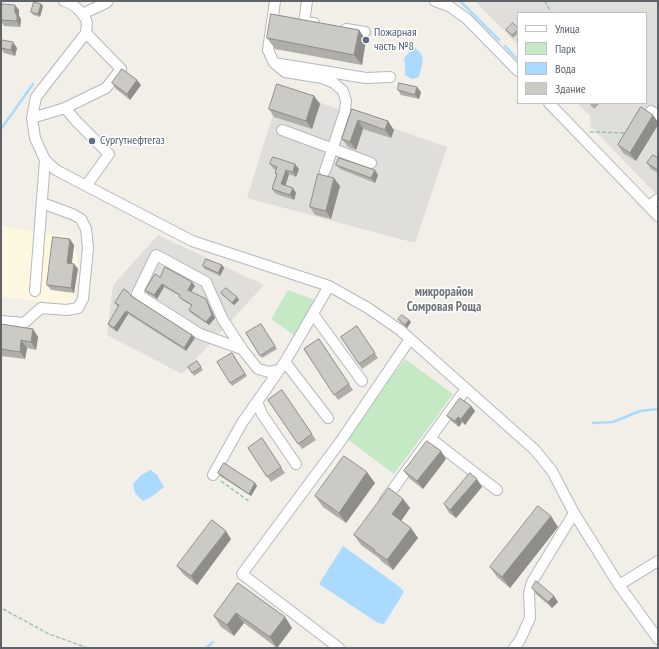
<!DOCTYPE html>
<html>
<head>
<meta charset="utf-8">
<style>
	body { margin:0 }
	#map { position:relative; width:659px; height:649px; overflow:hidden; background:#f1efe8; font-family:"PT Sans Narrow",sans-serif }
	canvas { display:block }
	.frame { position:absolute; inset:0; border:2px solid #5f6368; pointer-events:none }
	.legend { position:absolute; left:517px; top:12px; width:130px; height:92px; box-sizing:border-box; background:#fff; border:1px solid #bfc1c3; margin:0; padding:5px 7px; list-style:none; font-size:12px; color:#5f6368 }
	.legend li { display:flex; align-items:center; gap:8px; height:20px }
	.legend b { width:20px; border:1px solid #bfc1c3 }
</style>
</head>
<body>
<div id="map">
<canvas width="659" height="649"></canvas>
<div class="frame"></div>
<ul class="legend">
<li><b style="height:5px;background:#fff"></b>Улица</li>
<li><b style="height:11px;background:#c5e8c5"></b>Парк</li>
<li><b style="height:11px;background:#aadaff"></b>Вода</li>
<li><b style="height:11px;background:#cccac5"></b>Здание</li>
</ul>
</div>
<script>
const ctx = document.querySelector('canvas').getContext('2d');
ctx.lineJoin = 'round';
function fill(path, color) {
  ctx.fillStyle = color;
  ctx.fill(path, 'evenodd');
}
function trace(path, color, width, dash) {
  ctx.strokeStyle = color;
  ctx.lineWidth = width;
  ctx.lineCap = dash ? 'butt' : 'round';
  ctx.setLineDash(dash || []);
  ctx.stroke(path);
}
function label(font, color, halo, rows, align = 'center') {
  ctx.font = font + ' "PT Sans Narrow",sans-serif';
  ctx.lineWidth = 3;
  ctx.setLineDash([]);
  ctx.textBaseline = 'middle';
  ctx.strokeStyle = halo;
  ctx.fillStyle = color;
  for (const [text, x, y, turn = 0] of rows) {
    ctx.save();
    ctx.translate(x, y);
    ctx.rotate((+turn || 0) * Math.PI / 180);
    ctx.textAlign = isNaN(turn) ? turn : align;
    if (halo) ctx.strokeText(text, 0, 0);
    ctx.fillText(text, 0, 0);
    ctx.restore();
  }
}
fill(new Path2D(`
	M1 226 73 237 79 267 74 305 1 297Z`), '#fef7e0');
fill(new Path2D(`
	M475 1H658V196L591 127 590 116 577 103H646V13H518V45Z
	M281 89 447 147 415 243 247 198Z
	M158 235 264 285 182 374 107 335 113 285Z`), '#e0deda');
fill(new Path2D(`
	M288 290 315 300 294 335 271 319Z
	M405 359 453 394 394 474 346 438Z`), '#c5e8c5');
fill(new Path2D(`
	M414 47C427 56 422 64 419 77L412 79 405 75V64L404 58Z
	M151 470 157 475 164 487 151 497 143 501 135 493 133 484 141 475Z
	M343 546 400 587 404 592 384 624 378 623 319 584Z`), '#aadaff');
trace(new Path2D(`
	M460 1 499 40
	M505 46 518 60
	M1 129 33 84
	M593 423 613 422 640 411 658 409
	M206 648 213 642`), '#aadaff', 2.5);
const minor = new Path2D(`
	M64 1C73 3 85 14 87 23 87 26 86 30 86 33L36 97 32 118 35 138 45 160 56 170 192 241 329 286 368 308 400 330 535 450 552 471 574 513 619 585 658 639
	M275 1 268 50 274 63 285 72 322 78 334 83 343 91 346 101 345 111 325 171
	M307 1 304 22 314 23
	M435 1 449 6 467 19 518 71
	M82 14 106 3 108 1
	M346 29 365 32
	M274 63 366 78 390 77
	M549 103 658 216
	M65 108 106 88 121 69 86 33
	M651 111 658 116
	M32 118 65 108 77 122 109 154 86 186
	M282 130 371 163
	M649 206 658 199
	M35 291 45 160
	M313 314 362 381
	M1 321 24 323 41 308 67 310 78 308 83 299 88 248 86 229 81 219 72 214 42 203
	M242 349 222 318 206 282 156 255 137 294 200 334 242 349 258 369 269 372 279 370
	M285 362 328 418
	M257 402 262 414 296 464
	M430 438 497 490
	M213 475 242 423 285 362 329 286
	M385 500 466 389
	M619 585 658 561
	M339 648 242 574 340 442 410 339
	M514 648 520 640 530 618 529 593 532 582 574 513`);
trace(minor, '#b5b8bc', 12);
trace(new Path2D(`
	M545 1 551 13
	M590 132 626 133
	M221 481 250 502
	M3 609 49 634 88 648`), '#9cc7a9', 1.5, [4, 2]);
trace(minor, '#fff', 10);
fill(new Path2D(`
	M41 4 43 6 40 17 33 15 31 12Z
	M19 10V16L21 19 20 27 4 26 1 21V15Z
	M518 28V34L513 38 506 30Z
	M359 30 366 40 362 65 275 49 267 38Z
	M1 46 17 48 15 56 4 53 1 48Z
	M112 83 141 85 130 100 116 89Z
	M398 90 421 92 419 99 401 95Z
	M314 96 320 104 312 129 274 117 269 109Z
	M589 103H600L594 109Z
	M641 107 636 161 623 153 618 145Z
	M352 109 394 130 391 138 363 129 356 150 348 147 342 139Z
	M658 158V173L651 169 647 163Z
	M270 164 299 169 296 177 289 174 286 185 293 188 296 193 294 200 276 194 272 189 277 175 275 173 276 170 274 169Z
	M336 165 378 175 375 183 340 169Z
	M340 186 331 219 315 215 310 207Z
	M74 245 72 263 74 264 78 269 74 293 51 290 47 285Z
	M222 265 224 268 220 276 205 269 203 266Z
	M160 277 195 286 191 292 206 299 208 303 215 318 209 325 191 313 189 310 192 306 182 300 180 296 164 287 157 299 147 293 145 290Z
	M221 293 237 297 239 300 234 305 223 296Z
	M132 296 192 335 195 338 186 351 128 314 117 332 110 327 108 324 118 307 115 303Z
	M398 319 409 320 411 322 407 328 400 322Z
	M1 324 33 329 38 337 36 350 27 348 25 359 1 356Z
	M261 324 277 349 262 358 246 333Z
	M357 326 378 358 362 369 341 337Z
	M319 339 353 390 338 400 304 349Z
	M232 353 247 376 232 386 217 362Z
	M197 361 203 370 194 376 188 367Z
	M282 390 316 440 302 449 268 400Z
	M471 406 475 411 465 425 462 422 459 427 451 421 447 416Z
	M262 438 285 473 271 482 248 448Z
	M446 459 423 489 410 479 404 471Z
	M218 473 255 483 257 486 251 496 220 476Z
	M375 483 346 523 323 507 315 496Z
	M482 487 456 518 449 513 444 504Z
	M403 499 410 508 401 521 418 538 393 570 381 561 379 558 361 545 354 535Z
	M558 527 510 588 497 577 490 567Z
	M231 539 197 585 183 574 177 566Z
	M238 583 285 617 292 628 277 648 244 623 234 636 221 627 214 616Z
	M532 588 554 596 558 602 552 608 536 594Z`), '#afaea9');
fill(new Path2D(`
	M41 4 43 6 40 17 38 14Z
	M15 5 19 10V16L21 19 20 27 17 21 15 13Z
	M359 30 366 40 362 65 354 55Z
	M13 42 17 48 15 56 11 50Z
	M137 80 141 85 130 100 127 94Z
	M417 87 421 92 419 99 415 95Z
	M314 96 320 104 312 129 306 121Z
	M653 115 658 122V125L636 161 630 153Z
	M358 120 363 129 356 150 350 142Z
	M388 121 394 130 391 138 385 130Z
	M295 164 299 169 296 177 293 172Z
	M286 170 289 174 284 189 281 184Z
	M375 170 378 175 375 183 371 178Z
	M334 178 340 186 331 219 326 211Z
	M293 188 296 193 294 200 290 195Z
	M70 239 74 245 71 268 67 263Z
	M74 264 78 269 74 293 71 288Z
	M222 265 224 268 220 276 218 273Z
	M192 282 195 286 190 293 188 290Z
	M162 284 164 287 157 299 154 295Z
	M237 297 239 300 234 305 232 303Z
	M206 299 208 303 215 318 209 325 206 322Z
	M126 311 128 314 117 332 114 328Z
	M409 320 411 322 407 328 405 325Z
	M33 329 38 337 36 350 31 342Z
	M192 335 195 338 186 351 184 348Z
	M21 340 27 348 25 359 20 352Z
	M471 406 475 411 465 425 461 419Z
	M458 417 462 422 459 427 455 421Z
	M441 451 446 459 423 489 417 481Z
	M367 472 375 483 346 523 339 513Z
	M477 479 482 487 456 518 450 510Z
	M255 483 257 486 251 496 249 494Z
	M403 499 410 508 399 524 392 514Z
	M551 516 558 527 510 588 502 577Z
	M411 528 418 538 393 570 387 560Z
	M226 531 231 539 197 585 191 576Z
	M554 596 558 602 552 608 548 602Z
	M236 613 244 623 234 636 227 625Z
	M285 617 292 628 277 648 270 637Z`), '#8f8d8a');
const building = new Path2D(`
	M34 2 41 4 38 14 31 12Z
	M2 4 15 5V13L17 14V21L1 20Z
	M271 14 359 30 354 55 267 38Z
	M513 23 518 28V30L512 35 506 30Z
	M2 40 13 42 11 50 1 48Z
	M122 69 137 80 127 94 112 83Z
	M399 83 417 87 415 95 398 90Z
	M277 84 314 96 306 121 269 109Z
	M641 107 653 115 630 153 618 145Z
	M352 109 388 121 385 130 358 120 350 142 342 139Z
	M653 155 658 158V170L647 163Z
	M273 157 295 164 293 172 286 170 281 184 293 188 290 195 272 189 277 174 275 173 277 167 270 164Z
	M339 158 375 170 371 178 336 165Z
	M318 174 334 178 326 211 310 207Z
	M53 237 70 239 67 263 74 264 71 288 47 285Z
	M206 259 222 265 218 273 203 266Z
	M165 267 192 282 188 290 206 299 212 315 206 322 189 310 192 305 179 297 180 295 162 284 154 295 145 290 155 274 160 277Z
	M226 288 237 297 232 303 221 293Z
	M124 289 128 292 131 296 192 335 184 348 126 311 114 328 108 324 119 305 115 303Z
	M402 315 409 320 405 325 398 319Z
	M1 324 33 329 31 342 21 340 20 352 1 349Z
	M261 324 275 346 260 356 246 333Z
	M357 326 375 353 359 364 341 337Z
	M319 339 349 384 334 395 304 349Z
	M232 353 245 374 230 383 217 362Z
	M197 361 201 367 192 373 188 367Z
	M282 390 312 434 298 444 268 400Z
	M460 398 471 406 461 419 458 417 455 421 447 416Z
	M262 438 281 467 267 477 248 448Z
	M427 441 441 451 417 481 404 471Z
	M344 456 367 472 339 513 315 496Z
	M224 463 255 483 249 494 218 473Z
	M470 473 477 479 450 510 444 504Z
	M389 488 403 499 392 514 411 528 387 560 374 551 375 550 354 535Z
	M538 506 551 516 502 577 490 567Z
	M212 520 226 531 191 576 177 566Z
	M536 581 554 596 548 602 532 588Z
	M238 583 285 617 270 637 236 613 227 625 214 616Z`);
fill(building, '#cccac5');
trace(building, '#8f8d8a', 1);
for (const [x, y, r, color] of [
	[366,40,4,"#5c6f8a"],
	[92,141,4,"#5c6f8a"]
]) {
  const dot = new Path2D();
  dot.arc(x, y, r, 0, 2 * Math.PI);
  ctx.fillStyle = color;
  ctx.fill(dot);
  trace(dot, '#fff', 1.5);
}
label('12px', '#4e5e75', '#fff', [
	["Пожарная",374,33],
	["часть №8",374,47],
	["Сургутнефтегаз",100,141]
], 'left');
label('bold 13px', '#70757a', '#fff', [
	["микрорайон",444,292],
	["Сомровая Роща",444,307]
]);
</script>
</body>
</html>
